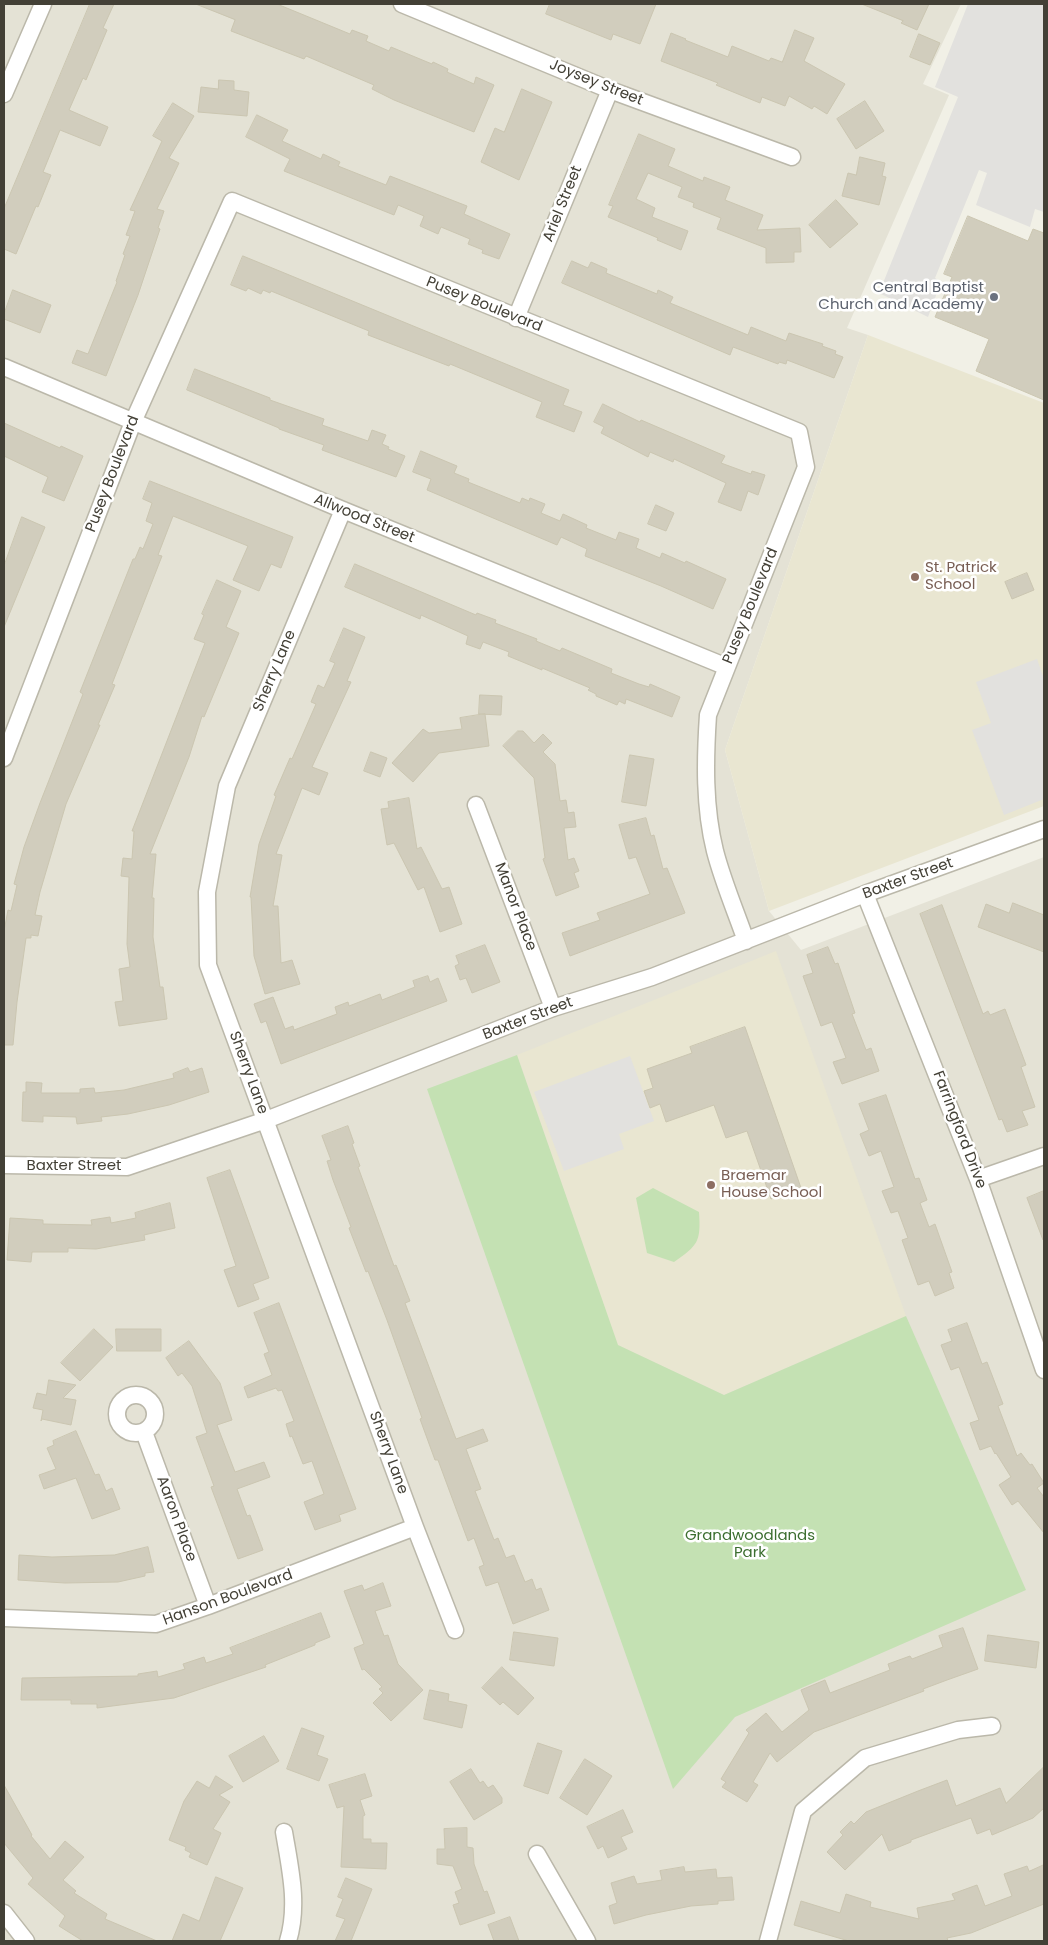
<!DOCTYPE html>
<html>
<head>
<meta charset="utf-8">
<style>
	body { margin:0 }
	#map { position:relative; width:1048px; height:1945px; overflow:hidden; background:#f1f0e6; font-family:Poppins,sans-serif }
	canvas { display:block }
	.frame { position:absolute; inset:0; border:5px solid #434036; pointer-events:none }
</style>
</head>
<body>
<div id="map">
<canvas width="1048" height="1945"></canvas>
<div class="frame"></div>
</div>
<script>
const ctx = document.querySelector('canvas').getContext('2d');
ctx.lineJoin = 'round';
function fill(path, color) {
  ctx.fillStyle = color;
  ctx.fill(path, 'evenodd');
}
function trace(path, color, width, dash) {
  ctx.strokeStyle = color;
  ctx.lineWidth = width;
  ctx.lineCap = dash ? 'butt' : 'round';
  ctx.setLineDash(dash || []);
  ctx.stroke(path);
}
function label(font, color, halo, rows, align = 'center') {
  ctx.font = font + ' Poppins,sans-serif';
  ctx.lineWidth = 5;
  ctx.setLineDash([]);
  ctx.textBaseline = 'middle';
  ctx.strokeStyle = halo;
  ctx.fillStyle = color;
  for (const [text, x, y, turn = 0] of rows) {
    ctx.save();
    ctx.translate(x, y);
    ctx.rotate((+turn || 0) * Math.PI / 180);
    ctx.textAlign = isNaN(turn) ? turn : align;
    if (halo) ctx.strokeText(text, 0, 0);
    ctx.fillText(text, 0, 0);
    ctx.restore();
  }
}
fill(new Path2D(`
	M4 4H961L923 84 949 95 847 328 868 335 725 750 769 911 801 950 1044 857V1941H4Z`), '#e4e2d5');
fill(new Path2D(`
	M868 335 1044 403V806L769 911 725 750Z
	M776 951 906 1316 724 1395 617 1345 517 1055Z`), '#e9e6d1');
fill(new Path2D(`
	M517 1055 618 1345 724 1395 906 1316 1026 1590 735 1717 673 1789 427 1089Z
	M653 1188 699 1212C701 1242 698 1245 674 1262L647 1253 636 1198Z`), '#c4e1b3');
fill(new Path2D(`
	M968 4H1044V212L1035 209 1030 227 976 205 987 173 979 170 935 278 941 282 928 317 879 293 958 97 935 87Z
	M1037 659 1044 679V799L1004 815 972 730 991 723 976 682Z
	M630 1056 654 1121 619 1134 624 1149 564 1171 534 1092Z`), '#e2e1de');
const building = new Path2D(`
	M90 4H114L103 28 107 30 86 80 83 78 69 110 108 127 100 146 60 130 43 172 51 175 38 207 36 206 16 254 4 249V209Z
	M196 4H277L350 34 352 30 368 36 366 41 389 51 391 47 432 64 433 62 448 69 447 72 474 84 476 77 494 85 474 132 394 100 372 89 374 85 306 56 304 59 231 31 235 20Z
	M550 4H656L640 44 613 34 611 40 546 14Z
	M862 4H929L917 30 901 23 903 21Z
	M795 30 814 38 804 61 845 84 827 114 814 106 812 109 789 96 785 106 762 97 760 103 716 85 718 83 661 61 671 33 686 39 685 40 728 57 732 46 769 61 771 58 782 62Z
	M919 34 940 43 930 65 910 57Z
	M219 80 234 81V90L249 92 247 116 198 112 201 87 218 89Z
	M522 89 552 102 519 180 481 162 495 128 504 132Z
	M865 101 884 131 856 149 837 119Z
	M173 103 194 116 169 158 179 163 157 209 164 211 158 228 160 229 138 295 106 376 72 363 77 350 88 354 117 282 116 281 125 255 123 254 130 236 126 235 135 211 130 210 162 141 153 136Z
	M257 115 288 130 282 141 321 159 323 154 340 162 338 166 386 185 390 176 467 206 464 214 510 234 499 259 482 253 483 250 468 244 470 239 441 227 438 234 420 226 424 216 398 205 394 215 284 171 290 159 246 137Z
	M639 134 675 149 668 166 703 181 704 177 730 187 725 200 763 215 757 230 800 228 801 252H794V262L766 263V248L717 229 721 218 693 207 694 203 678 197 682 187 648 173 636 199 655 208 652 217 688 231 681 250 657 240 658 238 608 217 613 206 609 205Z
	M860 157 885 163 882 176 886 177 879 205 842 196 848 173 856 175Z
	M836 200 858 224 830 248 809 225Z
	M968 216 1028 241 1033 229 1044 233V400L976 371 989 339 935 317 952 277 944 274Z
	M243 256 569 390 563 405 582 412 574 432 536 417 542 402 450 364 449 366 368 335 369 331 271 291 270 293 263 290 261 294 248 288 246 291 231 285Z
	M572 261 588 268 591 262 607 269 606 273 657 294 658 290 673 297 670 303 748 335 751 327 786 341 789 333 823 344 822 346 836 351 835 354 843 357 834 378 787 360 786 364 779 362 778 364 733 347 730 355 562 283Z
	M13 290 51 305 40 333 4 319V314Z
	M195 369 270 398V400L324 419 322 425 368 441 372 430 386 435 382 444 389 447 388 449 405 456 396 477 322 450 324 445 279 429V428L187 390Z
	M603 404 640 422 641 420 725 456 721 463 751 474 752 471 765 475 758 495 748 491 741 511 718 502 726 483 674 459 673 462 650 452 648 457 601 433 604 427 594 422Z
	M4 423 60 448 61 446 83 456 64 501 42 492 48 477 4 456Z
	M421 451 457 466 454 473 469 479 468 482 520 503 522 498 529 501 530 498 545 504 541 513 560 521 563 514 587 525 586 528 616 540 619 532 639 539 636 548 660 558 662 553 685 563 686 561 726 579 713 609 661 586 585 556 587 549 561 537 557 545 427 490 431 479 413 472Z
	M150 481 293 537 281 568 271 564 259 591 233 580 248 546 173 516 158 555 162 556 112 684 115 685 98 725H100L66 804 40 892 35 915 42 916 38 936 31 935V938H26L17 1002 13 1045H4V931L8 910 11 911 17 885 14 884 24 847 40 803 83 694 80 692 133 559H135L140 547 143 549 153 524 146 521 152 503 143 499Z
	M656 505 674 513 666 531 648 524Z
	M22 517 45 527 4 627V566Z
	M355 564 476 615 477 613 496 620 495 623 537 639 536 641 560 651 562 648 612 669 611 673 639 684 649 687 650 684 680 697 672 717 626 699 625 704 619 701 617 705 596 696V694L588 690 590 688 542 668V670L508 656 509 652 483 642 480 649 466 644 468 636 421 615 420 619 345 587Z
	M1027 573 1034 590 1012 599 1005 582Z
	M217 580 241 591 226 627 239 633 204 717 202 716 189 757 150 854H156L152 898H154L153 937 160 987H163L167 1019 119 1026 115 1002 123 1001 119 969 130 967 127 944 129 877 121 876 123 858 132 859 134 831H132L205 643 194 639 204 615 202 614Z
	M344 628 365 637 347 681 351 682 312 767 328 773 319 795 302 788 276 854 282 855 273 906H278L281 963 292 960 300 984 265 994 254 956 251 897H250L259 844 276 796 274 795 290 758 292 759 316 704 311 702 318 685 324 688 335 663 330 661Z
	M480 695 502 696 501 715 479 714Z
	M485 714 489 746 439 753 413 782 392 763 423 729 429 733 462 729 460 718Z
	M518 731H523L534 743 543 734 552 743 543 752 555 764 560 801 566 800 568 813 574 812 576 827 564 828 568 860 574 858 579 871 574 873 579 887 556 896 543 859 545 858 534 778 503 746Z
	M371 752 387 758 380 777 364 771Z
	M630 755 654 759 646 806 622 802Z
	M409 798 417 849 421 847 442 889 449 887 462 924 440 932 424 887 418 890 394 843 387 845 381 809 389 808 388 802Z
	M646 818 651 836 654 835 663 869 667 868 685 913 570 956 562 933 600 920 597 913 650 894 636 857 629 859 619 825Z
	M1013 903 1044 915V952L978 927 986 904 1009 913Z
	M942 905 983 1014 988 1011 990 1015 1005 1009 1026 1065 1021 1067 1035 1107 1022 1111 1028 1125 1007 1132 1002 1119 999 1120 920 914Z
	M485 945 500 982 472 993 466 978 460 980 455 966 459 964 456 956Z
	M828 947 835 964 838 963 855 1013 852 1014 866 1050 871 1048 879 1071 842 1084 833 1062 846 1058 832 1022 821 1026 803 976 813 973 807 955Z
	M428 976 430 982 438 978 447 1001 281 1064 266 1021 261 1023 254 1004 273 997 285 1029 293 1026 294 1030 337 1014 335 1007 348 1002 349 1006 380 994 382 1000 415 987 413 981Z
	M745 1027 801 1188 771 1199 747 1131 726 1138 714 1105 666 1122 660 1104 650 1108 644 1091 653 1088 647 1069 692 1053 690 1047Z
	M188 1068 190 1072 202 1068 209 1092 169 1105 128 1114 101 1117 102 1121 77 1124 76 1117 43 1116V1122L22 1121 23 1092H26V1082L42 1083 41 1093H80V1089L94 1088 95 1093 124 1090 174 1078 173 1074Z
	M886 1095 915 1179 919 1178 927 1200 920 1203 929 1227 935 1224 952 1272 949 1273 954 1288 935 1296 929 1281 918 1285 902 1240 908 1238 898 1211 891 1213 882 1191 894 1187 881 1151 869 1156 860 1134 869 1130 859 1104Z
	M348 1126 354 1143 352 1144 360 1166 358 1167 394 1266 396 1265 410 1301 405 1303 456 1439 483 1429 488 1441 466 1449 481 1489 475 1491 494 1540 498 1538 506 1558 514 1555 525 1582 532 1579 536 1590 541 1588 549 1610 513 1624 498 1582 486 1586 479 1567 484 1565 474 1538 468 1541 438 1460H435L420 1419 422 1418 387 1320 368 1271 366 1272 349 1228 351 1227 333 1180 327 1161 331 1160 322 1136Z
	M230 1170 269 1278 253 1284 259 1299 238 1307 224 1270 236 1266 207 1178Z
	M1044 1191V1239L1043 1240 1027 1198Z
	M170 1203 175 1228 144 1235 145 1240 96 1249 68 1248V1252H32L31 1262 7 1260 10 1218 43 1220V1224L92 1225 91 1220 110 1217 111 1223 136 1218 135 1213Z
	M279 1303 356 1509 339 1515 341 1521 315 1530 304 1502 324 1494 312 1461 303 1464 292 1436 290 1437 286 1424 294 1421 282 1390 278 1391 276 1388 248 1398 244 1387 272 1375 264 1354 269 1352 254 1313Z
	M967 1323 982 1364 987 1362 1003 1404 998 1406 1017 1456 1021 1453 1030 1465 1032 1464 1044 1483 1037 1488 1044 1497V1533L1018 1501 1012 1505 999 1485 1011 1477 996 1453 995 1454 991 1446 980 1450 970 1423 979 1420 959 1367 951 1370 941 1345 952 1341 948 1330Z
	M94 1329 113 1347 80 1381 61 1363Z
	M116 1329H161V1351H117Z
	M189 1341 220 1383 232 1420 217 1425 235 1472 264 1462 270 1477 237 1489 247 1516 250 1515 263 1550 238 1559 211 1487 214 1486 196 1437 207 1433 192 1386 182 1373 178 1376 166 1358Z
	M49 1380 76 1385 63 1398 76 1400 71 1425 42 1419 41 1421 43 1410 33 1408 37 1393 46 1395Z
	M76 1431 95 1475 99 1474 106 1491 112 1488 120 1509 92 1519 76 1478 44 1489 39 1475 56 1469 47 1448 54 1445 53 1441Z
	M148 1547 154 1572 145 1573V1576L118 1582 65 1583 18 1580 19 1555 52 1557 114 1555Z
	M383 1583 391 1606 375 1611 384 1636 388 1635 398 1664 423 1690 391 1721 373 1703 383 1693 379 1689 382 1687 364 1669 362 1670 354 1648 364 1644 344 1591 362 1585 364 1590Z
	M321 1613 330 1637 315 1643V1645L265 1665 266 1667 174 1698 97 1708V1704H71V1700H21L22 1678 138 1676V1674L157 1671 158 1677 185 1669 183 1664 204 1657 206 1663 233 1654 230 1648Z
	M963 1628 978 1669 947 1680 923 1689 924 1691 814 1732 777 1762 770 1753 753 1782 758 1785 747 1802 722 1787 726 1782 721 1779 749 1733 746 1730 766 1713 782 1732 809 1710 801 1690 825 1680 830 1693 890 1670 888 1664 910 1656 912 1659 943 1647 939 1636Z
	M514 1632 558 1638 554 1666 510 1660Z
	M988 1635 1039 1642 1036 1668 985 1661Z
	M502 1667 534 1698 518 1715 503 1702 500 1705 482 1688Z
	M430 1690 449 1694 448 1701 467 1705 462 1728 424 1719Z
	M302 1728 324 1736 317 1755 328 1759 319 1781 287 1769Z
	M264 1736 279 1761 243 1782 229 1756Z
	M538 1743 562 1751 548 1794 524 1786Z
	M585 1759 612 1776 587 1815 560 1798Z
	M1044 1767V1808L1033 1818 992 1835 990 1829 977 1834 971 1818 911 1840V1842L889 1851 882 1834 845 1870 827 1852 843 1835 840 1832 851 1821 854 1824 866 1812 918 1791 947 1780 956 1806 1000 1788 1006 1803Z
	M471 1769 480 1783 483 1781 488 1788 493 1785 502 1798V1803L474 1820 450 1782Z
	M365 1774 372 1796 360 1800 365 1815 363 1816V1839H371V1843H387L386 1869 341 1867 344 1806 337 1808 329 1785Z
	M216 1776 233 1787 219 1795 230 1802 213 1829 221 1833 207 1865 189 1857 191 1853 185 1850 186 1847 169 1840 184 1801 197 1781 209 1788Z
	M4 1785 32 1835 31 1836 50 1859 65 1841 84 1857 63 1880 76 1891 74 1893 107 1914 105 1919 157 1941H83L59 1926 65 1916 28 1884 33 1878 4 1843Z
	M623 1810 633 1832 621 1837 627 1849 608 1858 603 1846 598 1849 587 1827Z
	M467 1828V1847L473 1848 474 1864 484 1892 487 1891 495 1913 460 1925 453 1905 459 1903 455 1892 462 1889 453 1866 437 1864V1849H445L444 1829Z
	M1044 1865V1904L971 1933 947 1938 948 1941H849L794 1925 801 1901 840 1913 846 1894 871 1902 870 1907 919 1919 917 1908 955 1900 952 1894 977 1885 985 1906 1012 1896 1004 1874 1027 1866 1029 1871Z
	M684 1867 685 1872 716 1869 717 1878 732 1877 734 1900 718 1901V1904L691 1906 646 1915 614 1924 609 1906 617 1903 611 1883 634 1876 637 1884 662 1880 660 1871Z
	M216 1877 243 1888 220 1941H172L183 1914 199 1921Z
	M346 1878 372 1889 351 1941H335L345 1919 336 1916 343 1899 338 1897Z
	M510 1917 519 1941H494L488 1925Z`);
fill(building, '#d1cdbd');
trace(building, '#cbc6b1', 1);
const street = new Path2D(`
	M402 4 610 90 792 157
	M4 94 43 4
	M516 318 610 90
	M4 367 343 510 727 667
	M343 510 227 786 207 892 208 965 415 1527 455 1630
	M4 758 133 422 232 201 799 432 806 467 708 715C705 760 704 807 715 851 723 882 736 912 746 941
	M476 805 553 1008
	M865 894 978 1179 1044 1370
	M4 1165 127 1167 266 1120 553 1008 652 977 865 894 1044 829
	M978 1179 1044 1156
	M117 1414a19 19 0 1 1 38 0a19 19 0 1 1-38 0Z
	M144 1432 208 1606
	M4 1618 156 1624 208 1606 415 1527
	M284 1832C290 1868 299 1905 288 1941
	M537 1854 587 1941
	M4 1913 26 1941
	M768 1941 803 1811 865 1758 958 1730 992 1726`);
trace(street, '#bbb8aa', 19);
trace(street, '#fff', 16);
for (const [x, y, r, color] of [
	[994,297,5,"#6b7280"],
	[915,577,5,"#8d6e63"],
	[711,1185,5,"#8d6e63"]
]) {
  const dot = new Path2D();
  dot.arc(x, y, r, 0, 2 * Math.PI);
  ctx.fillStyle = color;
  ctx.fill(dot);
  trace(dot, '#fff', 2);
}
label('15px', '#434036', '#fff', [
	["Joysey Street",596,83,22],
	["Ariel Street",563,204,-68],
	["Pusey Boulevard",484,305,22],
	["Pusey Boulevard",113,474,-69],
	["Allwood Street",364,519,22],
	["Pusey Boulevard",751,606,-68],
	["Sherry Lane",275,671,-67],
	["Baxter Street",908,879,-20],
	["Manor Place",515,907,69],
	["Baxter Street",528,1019,-21],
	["Sherry Lane",248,1073,70],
	["Farringford Drive",959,1130,69],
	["Baxter Street",74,1166],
	["Sherry Lane",388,1453,70],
	["Aaron Place",176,1519,70],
	["Hanson Boulevard",228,1598,-20]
]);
label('15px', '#5b616d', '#fff', [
	["Central Baptist",984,288],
	["Church and Academy",984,305]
], 'right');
label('15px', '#785e54', '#fff', [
	["St. Patrick",925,568],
	["School",925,585],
	["Braemar",721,1176],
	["House School",721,1193]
], 'left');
label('15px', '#3c6e30', '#fff', [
	["Grandwoodlands",750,1536],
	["Park",750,1553]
]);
</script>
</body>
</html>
